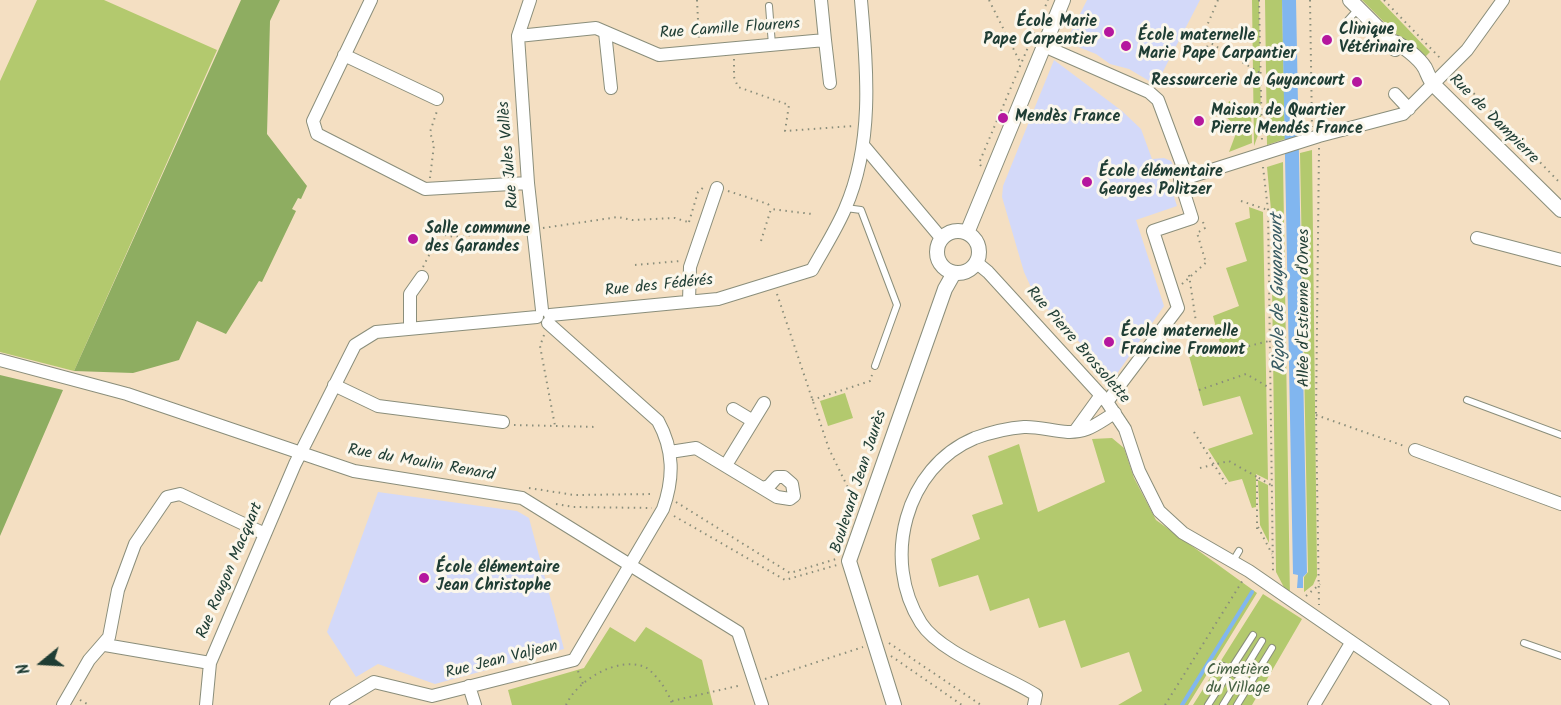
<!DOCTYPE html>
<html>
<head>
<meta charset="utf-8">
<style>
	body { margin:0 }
	#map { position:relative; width:1561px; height:705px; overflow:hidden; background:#f4dfc2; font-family:Kalam,sans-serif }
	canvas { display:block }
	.north { position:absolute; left:12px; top:633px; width:60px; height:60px; -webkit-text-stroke:4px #fbf7ec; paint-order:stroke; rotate:252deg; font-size:16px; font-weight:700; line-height:24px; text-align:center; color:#1f3d34 }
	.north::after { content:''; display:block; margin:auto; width:21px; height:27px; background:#1f3d34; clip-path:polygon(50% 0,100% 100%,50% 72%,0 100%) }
</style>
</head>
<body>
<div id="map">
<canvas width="1561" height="705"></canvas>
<div class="north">N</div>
</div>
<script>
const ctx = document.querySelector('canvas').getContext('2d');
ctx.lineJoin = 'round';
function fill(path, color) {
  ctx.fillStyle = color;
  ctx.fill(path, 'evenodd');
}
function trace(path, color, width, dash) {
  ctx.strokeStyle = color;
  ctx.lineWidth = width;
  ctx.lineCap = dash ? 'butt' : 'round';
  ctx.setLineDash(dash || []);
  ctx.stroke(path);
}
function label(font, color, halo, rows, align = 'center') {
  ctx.font = font + ' Kalam,sans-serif';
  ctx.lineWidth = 6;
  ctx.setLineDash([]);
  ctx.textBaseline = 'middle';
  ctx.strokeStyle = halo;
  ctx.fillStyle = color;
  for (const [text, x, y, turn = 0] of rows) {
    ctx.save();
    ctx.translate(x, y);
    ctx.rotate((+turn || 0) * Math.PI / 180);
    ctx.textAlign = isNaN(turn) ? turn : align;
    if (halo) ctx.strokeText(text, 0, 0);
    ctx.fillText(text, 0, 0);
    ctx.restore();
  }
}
fill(new Path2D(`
	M1087 0H1200L1156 85 1129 69 1110 64 1096 54 1066 42Z
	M1054 60 1122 111 1141 129 1152 159 1164 158 1171 161 1178 174 1168 178 1177 206 1136 220 1164 306 1114 378 1035 296 1024 272 1002 197 1003 186Z
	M378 492 517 511 529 518 564 649 435 684 378 664 356 677 327 632Z`), '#d3d9f9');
fill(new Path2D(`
	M37 0H104L217 50 74 371 0 352V81Z
	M1252 0H1259L1261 127 1254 146Z
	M1265 0H1282L1285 139 1267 145Z
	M1362 0H1380L1430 52 1422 60Z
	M1229 101 1244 111 1251 110 1252 143 1229 152 1238 128 1225 116Z
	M1312 150 1317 576 1313 585 1304 592V577L1308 572 1300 153Z
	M1283 162 1290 599 1276 572 1271 210 1267 167Z
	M1249 207 1263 212 1268 480 1256 474V507L1252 508 1242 479 1229 482 1208 449 1253 434 1240 396 1203 406 1189 356 1221 347 1213 316 1239 306 1226 268 1247 261 1235 223 1250 218Z
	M845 393 853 418 828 426 820 401Z
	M1112 438 1124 448 1134 478 1156 520 1257 593 1188 705H1118L1142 691 1129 652 1081 668 1065 620 1039 628 1029 598 990 611 978 575 939 587 931 559 980 539 972 515 1003 504 988 456 1019 444 1038 512 1105 482 1092 439Z
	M1258 480 1268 485 1269 543 1260 525Z
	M1263 594 1302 619 1252 705H1193Z
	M610 627 635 642 646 627 702 660 713 705H512L508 690 584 668Z`), '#b3c96e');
fill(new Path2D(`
	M241 0H280L270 21 267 134 307 186 301 199 298 198 292 209 296 211 262 282 259 281 226 334 197 321 179 360 133 373 74 371Z
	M0 375 63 390 0 536Z`), '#8ead61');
fill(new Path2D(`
	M1282 0H1296L1307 573 1303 577V588H1297L1298 575 1293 574Z`), '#81b6ef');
trace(new Path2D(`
	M1182 705 1252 592`), '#81b6ef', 4);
const service = new Path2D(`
	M769 6 772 45
	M1348 20 1358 9
	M846 208 861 210 897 305 875 366
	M1467 400 1561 435
	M1233 561 1239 551
	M1524 643 1561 656
	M1223 666 1258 688
	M1208 705 1253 635
	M1223 705 1262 641
	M1237 705 1272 648`);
const minor = new Path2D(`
	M371 0 313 121 317 134 425 189 528 183
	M530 0 518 36 528 183 542 310
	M821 0 825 40
	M605 32 611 88
	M518 36 596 28 659 55 825 40 830 83
	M1044 46 1149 92 1158 100 1187 178
	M344 55 437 99
	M1395 94 1409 109
	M863 145 942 239
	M1477 238 1561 260
	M977 263 988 272 1107 402 1125 429 1139 471 1159 511 1183 533 1249 571 1443 705
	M689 301 690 267 717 188
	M550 315 718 299 812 270C823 250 836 230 845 209 874 143 867 69 861 0
	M410 328V294L422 277
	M0 360 127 394 354 471 522 498 738 632 762 705
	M334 385 378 406 503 422
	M1107 402 1178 308 1153 231 1192 218 1180 180 1319 136 1403 114 1467 50 1503 0
	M733 409 753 421
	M1075 431 1101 395
	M1415 450 1561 504
	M670 452 696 448 777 497 790 499 794 496 792 484 784 477H777L769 486 763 488
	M726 465 764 403
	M105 645 210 663
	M469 686 475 705
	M63 705 89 660 109 637 118 590 135 544 167 497 180 494 265 534
	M206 705 210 663 295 464 355 345 376 332 537 317
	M336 705 374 682 432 696 574 660 663 509C674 478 674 450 658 421L548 323
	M1034 705 1036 695C1005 675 941 654 921 623 881 560 905 467 975 438 989 433 1009 428 1024 427 1045 426 1066 437 1087 429 1097 425 1106 418 1115 413
	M1314 705 1351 643`);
const tertiary = new Path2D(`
	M1350 0 1391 41 1395 49
	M1391 41C1401 43 1420 59 1425 68 1428 74 1429 79 1434 85L1561 210
	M937 252a21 21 0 1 1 42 0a21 21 0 1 1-42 0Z
	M967 233 1063 0
	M894 705 849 561 945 289 954 273`);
trace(service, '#8a8e7b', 8);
trace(minor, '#8a8e7b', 14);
trace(tertiary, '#8a8e7b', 16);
trace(new Path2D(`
	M697 0 699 40
	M989 0 1021 64
	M1218 0 1206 28 1209 42 1260 73
	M1259 0 1262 141
	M1310 0 1312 127
	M1384 0 1441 59
	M1207 47 1209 42
	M734 59V77L738 87 789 105 785 131 853 126
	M1457 76 1561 184
	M1319 148 1316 415 1319 605
	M981 166 979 163 1048 0
	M1263 167 1268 210 1273 572
	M430 178 434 145 430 132 437 111
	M728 191 768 204 771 209
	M1241 201 1268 210
	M689 222 698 192 705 186
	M1203 222 1205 228 1197 233 1206 263
	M543 228 618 217 632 220 675 218 688 222
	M761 241 771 209 812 214
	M635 265 680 261
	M423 267 440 234 454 237 523 230
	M1189 275 1196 322
	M1182 284 1209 260
	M777 294 829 449 856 504
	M544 335 540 346 555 426
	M1237 349 1269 341
	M1199 390 1246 374 1270 388
	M812 400 870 381 872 375
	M1316 415 1404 446
	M514 425 598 427
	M1194 432 1226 484
	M1200 468 1229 461 1257 477
	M529 488 574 495 654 494
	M676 502 790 573 836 559
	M556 504 573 507 652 508
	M674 516 785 580 837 565
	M1258 527 1272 554
	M1257 529V477L1271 485
	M1306 596 1320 584
	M889 643 981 705
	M891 656 962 705
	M578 671 583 684
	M765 679 863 647
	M80 700 89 705
	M672 701 742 685
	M566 705C577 680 618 656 645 667 651 670 658 679 662 684 666 691 671 698 672 705
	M1165 705 1243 580`), '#8a8e7b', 2, [1.5, 4.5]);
trace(service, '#fff', 6);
trace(minor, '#fff', 12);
trace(tertiary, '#fff', 14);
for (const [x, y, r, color] of [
	[1109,32,6,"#b5179e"],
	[1327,40,6,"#b5179e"],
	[1126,46,6,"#b5179e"],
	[1357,82,6,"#b5179e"],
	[1003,118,6,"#b5179e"],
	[1199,121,6,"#b5179e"],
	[1087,182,6,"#b5179e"],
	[413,239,6,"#b5179e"],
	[1109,342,6,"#b5179e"],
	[424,578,6,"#b5179e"]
]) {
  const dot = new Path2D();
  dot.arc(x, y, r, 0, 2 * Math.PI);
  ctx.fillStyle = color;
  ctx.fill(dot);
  trace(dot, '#fbf7ec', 2);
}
label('bold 16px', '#1f3d34', '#fbf7ec', [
	["École Marie",1097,23,"right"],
	["Pape Carpentier",1097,41,"right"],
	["Clinique",1339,31],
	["Vétérinaire",1339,49],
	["École maternelle",1138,37],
	["Marie Pape Carpantier",1138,55],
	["Ressourcerie de Guyancourt",1345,82,"right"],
	["Maison de Quartier",1211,112],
	["Pierre Mendés France",1211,130],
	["Mendès France",1015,118],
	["École élémentaire",1099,173],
	["Georges Politzer",1099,191],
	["Salle commune",425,230],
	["des Garandes",425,248],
	["École maternelle",1121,333],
	["Francine Fromont",1121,351],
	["École élémentaire",436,569],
	["Jean Christophe",436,587]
], 'left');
label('16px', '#1f3d34', '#fbf7ec', [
	["Rue Camille Flourens",730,30,-4],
	["Rue de Dampierre",1493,120,45],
	["Rue Jules Vallès",510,155,-95],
	["Rue des Fédérés",659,287,-6],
	["Allée d'Estienne d'Orves",1305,308,-90],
	["Rue Pierre Brossolette",1077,346,49],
	["Rue du Moulin Renard",421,464,10],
	["Boulevard Jean Jaurès",860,482,-72],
	["Rue Rougon Macquart",231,571,-67],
	["Rue Jean Valjean",502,661,-14]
]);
label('16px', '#446042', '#fbf7ec', [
	["Cimetière",1238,671],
	["du Village",1238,689]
]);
label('italic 18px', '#385b63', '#fbf7ec', [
	["Rigole de Guyancourt",1280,293,-91]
]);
</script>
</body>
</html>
